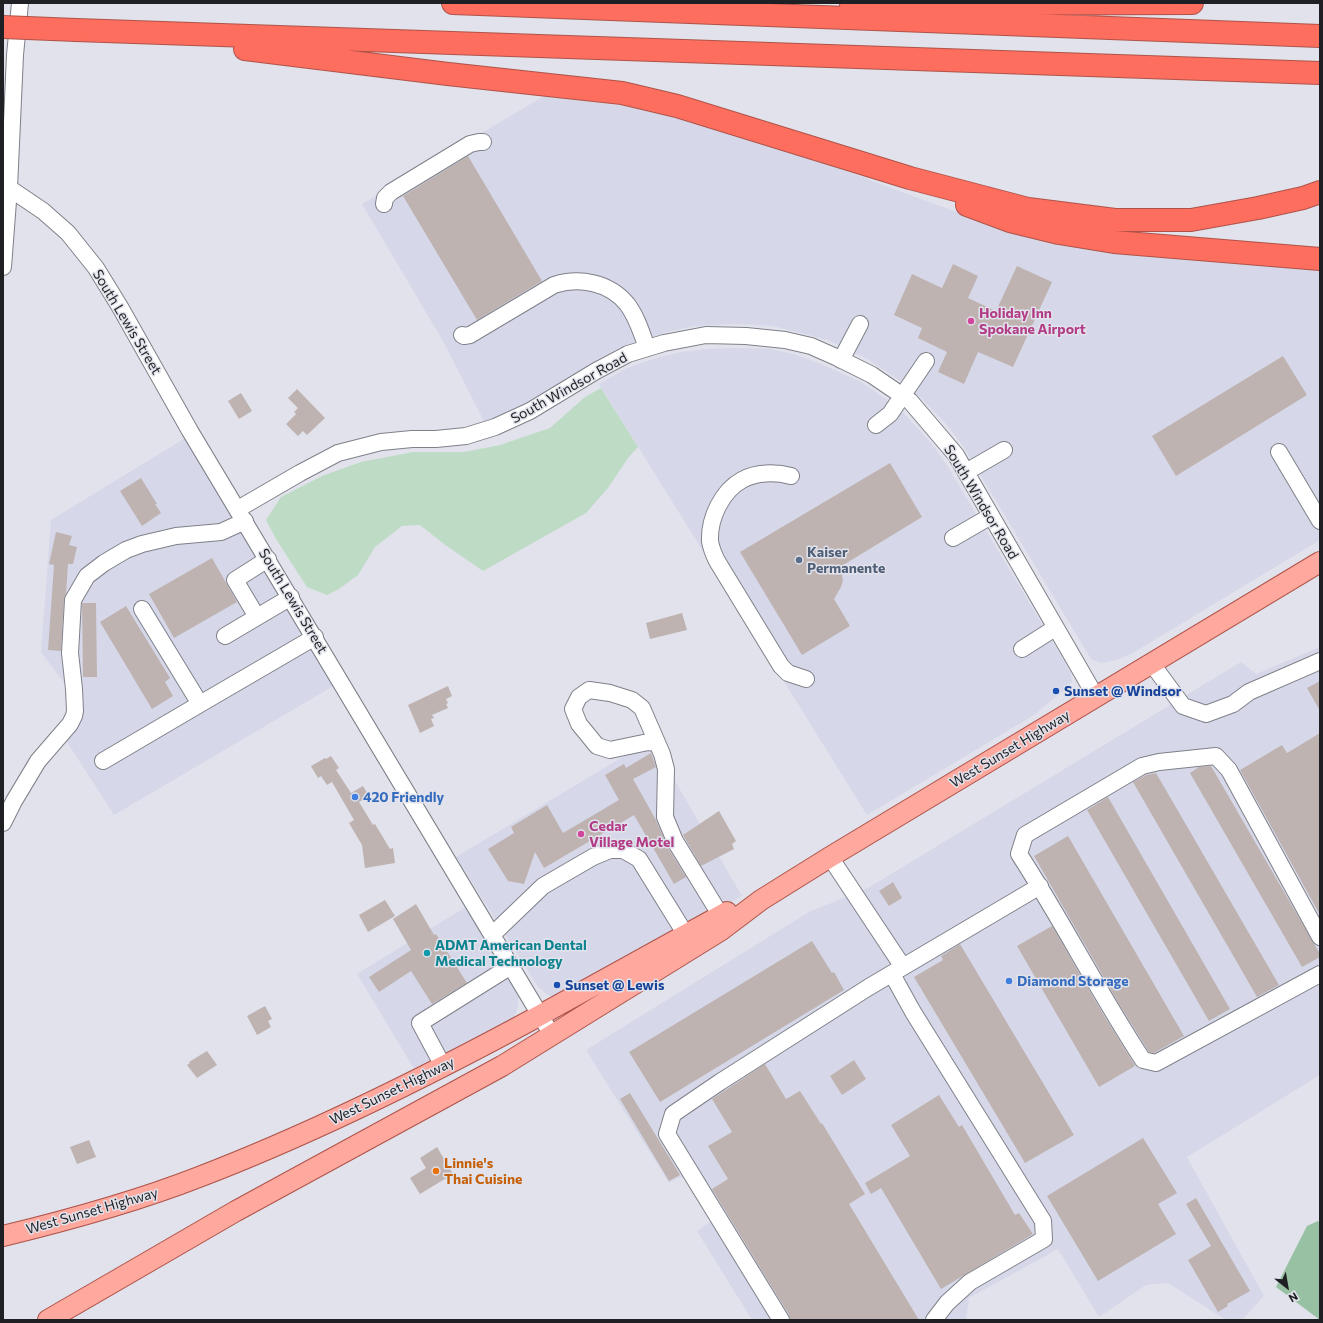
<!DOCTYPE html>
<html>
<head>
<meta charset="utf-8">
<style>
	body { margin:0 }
	#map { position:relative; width:1323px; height:1323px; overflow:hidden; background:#e1e2eb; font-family:Commissioner,sans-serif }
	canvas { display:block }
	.frame { position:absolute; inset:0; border:4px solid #1f2023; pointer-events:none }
	.north { position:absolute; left:1267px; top:1267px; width:40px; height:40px; -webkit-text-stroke:3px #e1e2eb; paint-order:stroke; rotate:149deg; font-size:11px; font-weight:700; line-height:16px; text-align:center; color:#1f2023 }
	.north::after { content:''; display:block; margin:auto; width:14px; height:18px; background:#1f2023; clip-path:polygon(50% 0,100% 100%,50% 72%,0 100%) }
</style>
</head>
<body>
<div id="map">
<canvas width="1323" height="1323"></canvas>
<div class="frame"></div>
<div class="north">N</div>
</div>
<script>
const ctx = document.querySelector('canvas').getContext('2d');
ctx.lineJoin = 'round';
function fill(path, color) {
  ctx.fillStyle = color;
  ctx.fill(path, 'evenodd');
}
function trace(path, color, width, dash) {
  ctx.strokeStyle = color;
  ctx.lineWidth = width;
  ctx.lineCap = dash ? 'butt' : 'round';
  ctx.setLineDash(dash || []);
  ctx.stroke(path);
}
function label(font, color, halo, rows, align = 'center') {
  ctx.font = font + ' Commissioner,sans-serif';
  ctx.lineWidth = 3;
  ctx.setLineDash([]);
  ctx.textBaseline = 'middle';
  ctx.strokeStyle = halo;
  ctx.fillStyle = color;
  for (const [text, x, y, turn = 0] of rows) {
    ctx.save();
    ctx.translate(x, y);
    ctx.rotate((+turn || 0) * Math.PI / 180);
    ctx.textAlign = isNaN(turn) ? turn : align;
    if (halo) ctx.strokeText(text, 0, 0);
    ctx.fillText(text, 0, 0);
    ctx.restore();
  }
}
fill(new Path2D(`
	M544 96 638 108 675 118 797 153 978 220 1320 267V540L1131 654 1116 660 1101 663 1091 659 963 446 945 423 920 397 897 379 869 360 828 340 773 326 733 324 695 326 667 332 620 347 595 361 535 400 507 414 484 421 443 341 362 204Z
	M735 348 771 349 797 355 821 364 861 382 899 408 933 445 948 467 1066 664 1071 673 1072 681 1063 691 1034 715 867 815 599 384 627 368 656 358 681 352 705 349Z
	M187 437 335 685 114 815 60 731 67 713 65 684 41 652 51 520Z
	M1320 647V1075L1187 1157 1264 1296 1242 1320H1226L1168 1283 1146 1285 1099 1317 1058 1249 969 1298 966 1320H752L697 1231 712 1221 686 1179 680 1177 669 1183 586 1050 809 912 868 888 1241 662 1256 674Z
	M651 740 742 896 645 951 555 997 548 995 538 987 456 857Z
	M469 905 518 992V1007L514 1017 508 1026 416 1072 357 974Z`), '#d6d8e9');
fill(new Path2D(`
	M601 388 638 447 628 458 608 488 586 513 483 571 444 544 420 525 402 526 375 547 358 575 339 589 327 595 307 587 276 539 266 520 281 497 322 476 361 462 413 452H464L500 445 550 428 585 397Z`), '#bedbc6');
fill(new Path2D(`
	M1318 1221 1320 1223V1320L1276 1287 1307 1226Z`), '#98c1a3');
fill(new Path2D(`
	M468 156 542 281 477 320 403 196Z
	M953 264 978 276 968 298 996 311 1017 266 1052 282 1013 367 978 352 964 384 938 372 947 352 918 338 922 328 894 315 912 274 942 288Z
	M1283 356 1307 395 1176 476 1152 436Z
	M297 389 325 418 307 435 303 431 298 436 286 424 296 414 294 412 298 408 288 398Z
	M241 393 252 411 239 419 228 401Z
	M890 463 922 517 840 567 843 580 841 587 834 599 850 626 802 655 740 552Z
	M141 478 157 504H155L161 513 142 526 120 491Z
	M56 532 72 536 69 545 77 547 73 564H68L66 594 64 599 61 651 48 650 54 565 49 564Z
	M212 558 237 602 174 638 149 594Z
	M82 603H96L97 677H83Z
	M126 606 170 678 165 682 173 696 152 709 100 622Z
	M682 613 687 630 650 639 646 623Z
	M1320 681V711L1307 688Z
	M448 686 452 696 446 699 448 703 446 704 448 708 432 715 434 718 431 719 434 726 420 733 408 705Z
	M1320 733V915L1240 770 1282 745 1287 753Z
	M651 753 656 767 633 779 656 820 667 846 686 877 674 884 634 815 544 868 535 852 524 884 508 881 488 849 514 833 511 827 547 805 563 833 619 800 605 775 624 764 626 768Z
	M331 756 339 768 336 770 351 793 363 786 369 796 359 802 373 825 375 824 390 849 393 848 395 863 365 868 362 845 349 823 354 820 332 782 327 785 321 776 318 778 312 768 311 766 325 758 326 759Z
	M1211 766 1320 954V957L1302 967 1190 773 1199 767Z
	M1156 773 1279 985 1257 997 1133 782 1146 775Z
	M1108 797 1230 1009 1209 1021 1087 810Z
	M719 811 736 841 732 844 734 849 701 866 683 835Z
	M1068 836 1184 1036 1154 1053 1149 1052 1119 1004 1034 856Z
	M893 882 902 898 889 906 879 891Z
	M385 900 395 916 368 932 359 915Z
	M416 904 434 935 436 934 467 983 432 1004 411 971 379 992 369 977 411 950 393 919Z
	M1052 926 1103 1014 1134 1064 1135 1066 1099 1087 1017 946Z
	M812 941 832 973 834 972 844 990 660 1102 629 1052Z
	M960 944 1074 1135 1025 1163 914 977 943 960 941 956Z
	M265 1006 272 1019 268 1021 271 1027 257 1035 247 1016Z
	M207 1051 217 1065 197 1078 187 1065 190 1063 189 1062Z
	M854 1060 866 1079 842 1095 830 1076Z
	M765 1064 786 1099 800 1091 821 1124 822 1123 865 1194 849 1204 919 1320H790L789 1315 712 1189 728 1179 708 1146 732 1132 712 1099Z
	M630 1093 680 1175 669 1181 620 1099Z
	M939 1095 959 1127 962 1125 1015 1215 1019 1213 1033 1234 941 1289 881 1188 871 1194 865 1183 910 1156 891 1125Z
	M1143 1138 1177 1193 1158 1204 1176 1234 1098 1281 1047 1196Z
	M89 1140 96 1157 77 1164 70 1147Z
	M437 1147 453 1174 420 1194 410 1178 426 1168 420 1158Z
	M1196 1198 1250 1291 1227 1304 1228 1306 1218 1312 1188 1260 1211 1246 1186 1204Z`), '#beb3b1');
const minor = new Path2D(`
	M9 188 43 211 68 233 96 268 120 307 190 431 552 1035
	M384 204 385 198 391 192 470 144 479 142H483
	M3 267 9 188 15 55 20 3
	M462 335 464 336 470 335 554 285C579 277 609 282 627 304 637 317 642 334 647 348
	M841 360 860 324
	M876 425 890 414 926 361
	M1279 452 1320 521
	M966 472 1004 450
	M791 476C776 472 756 472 742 480 722 491 709 518 710 541 711 548 714 555 717 561L781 666 788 673 806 679
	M238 509 300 473 338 453 381 442 412 439H436L466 436 495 427 530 411 596 371 628 354 664 343 706 335 746 336 785 340 811 346 838 358 872 375 910 401 956 455 1096 697
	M953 538 991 516
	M142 609 200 704 315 637
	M257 617 235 580 268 559
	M225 636 291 597
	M1022 649 1055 628
	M1152 664 1183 706 1206 714 1233 704 1249 692 1320 661
	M657 743 648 742 610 750 597 746 579 724 573 709 579 697 589 690 610 693 632 700 642 708 662 754 666 769 665 817 675 841 721 916
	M103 761 200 704
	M3 823 14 801 38 761 70 724 74 716 75 711 74 689 70 653 73 600 87 576 104 563 126 550 142 544 176 536 221 532 245 521
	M830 857 903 967
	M492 935 543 886 593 857 610 850H623L639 859 686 935
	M1320 937 1229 770 1216 756 1159 762 1142 766 1025 835 1019 854C1063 922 1099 993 1143 1060L1156 1063 1320 974
	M892 974 913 1012 1043 1221 1044 1239 970 1282 947 1303 934 1320
	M443 1066 420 1023 511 966
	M781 1320 667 1134 673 1114 720 1082 869 987 1040 886`);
const major = new Path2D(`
	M3 1236C69 1220 135 1202 199 1177 314 1133 426 1077 535 1018 599 983 663 948 727 912
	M48 1320 236 1211 502 1066 720 931 761 900 830 857 1320 562`);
const highway = new Path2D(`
	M453 3 1320 36
	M851 4 1192 3
	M76 30 1320 73
	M245 49 448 74 622 93 677 106 910 178 1028 209 1115 220H1191L1258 208 1303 198 1320 192
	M967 205 1010 221 1059 233 1114 242 1320 259`);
trace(minor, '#7f8189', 18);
trace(major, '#af5349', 22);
trace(highway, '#af5349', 24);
trace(minor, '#fff', 16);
trace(major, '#fea89e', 20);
trace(highway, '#fd6e5e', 22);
const highwayBridge = new Path2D(`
	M3 27 76 30`);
trace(highwayBridge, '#af5349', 24, []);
trace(highwayBridge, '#fd6e5e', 22);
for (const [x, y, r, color] of [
	[971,321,4,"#d1479c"],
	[799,560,4,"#5c6f8a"],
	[1056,691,4,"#1a4fb4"],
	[355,797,4,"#3f7fe0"],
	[581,834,4,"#d1479c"],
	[427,953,4,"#0f9aa8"],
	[1009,981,4,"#3f7fe0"],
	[557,985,4,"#1a4fb4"],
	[436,1171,4,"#e8710a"]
]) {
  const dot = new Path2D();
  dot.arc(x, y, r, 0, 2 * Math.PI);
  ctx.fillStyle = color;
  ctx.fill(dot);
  trace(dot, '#e1e2eb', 1.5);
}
label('bold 14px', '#b23c85', '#e1e2eb', [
	["Holiday Inn",979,313],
	["Spokane Airport",979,329],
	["Cedar",589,826],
	["Village Motel",589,842]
], 'left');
label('14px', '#1f2023', '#e1e2eb', [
	["South Lewis Street",127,322,59],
	["South Windsor Road",569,388,-29],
	["South Windsor Road",981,502,59],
	["South Lewis Street",293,601,59],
	["West Sunset Highway",1010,749,-31],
	["West Sunset Highway",392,1091,-26],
	["West Sunset Highway",92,1211,-16]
]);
label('bold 14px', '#4e5e75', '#e1e2eb', [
	["Kaiser",807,552],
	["Permanente",807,568]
], 'left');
label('bold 14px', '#164399', '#e1e2eb', [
	["Sunset @ Windsor",1064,691],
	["Sunset @ Lewis",565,985]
], 'left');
label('bold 14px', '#366cbe', '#e1e2eb', [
	["420 Friendly",363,797],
	["Diamond Storage",1017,981]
], 'left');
label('bold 14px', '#0d838f', '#e1e2eb', [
	["ADMT American Dental",435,945],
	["Medical Technology",435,961]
], 'left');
label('bold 14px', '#c56008', '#e1e2eb', [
	["Linnie's",444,1163],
	["Thai Cuisine",444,1179]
], 'left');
</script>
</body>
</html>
